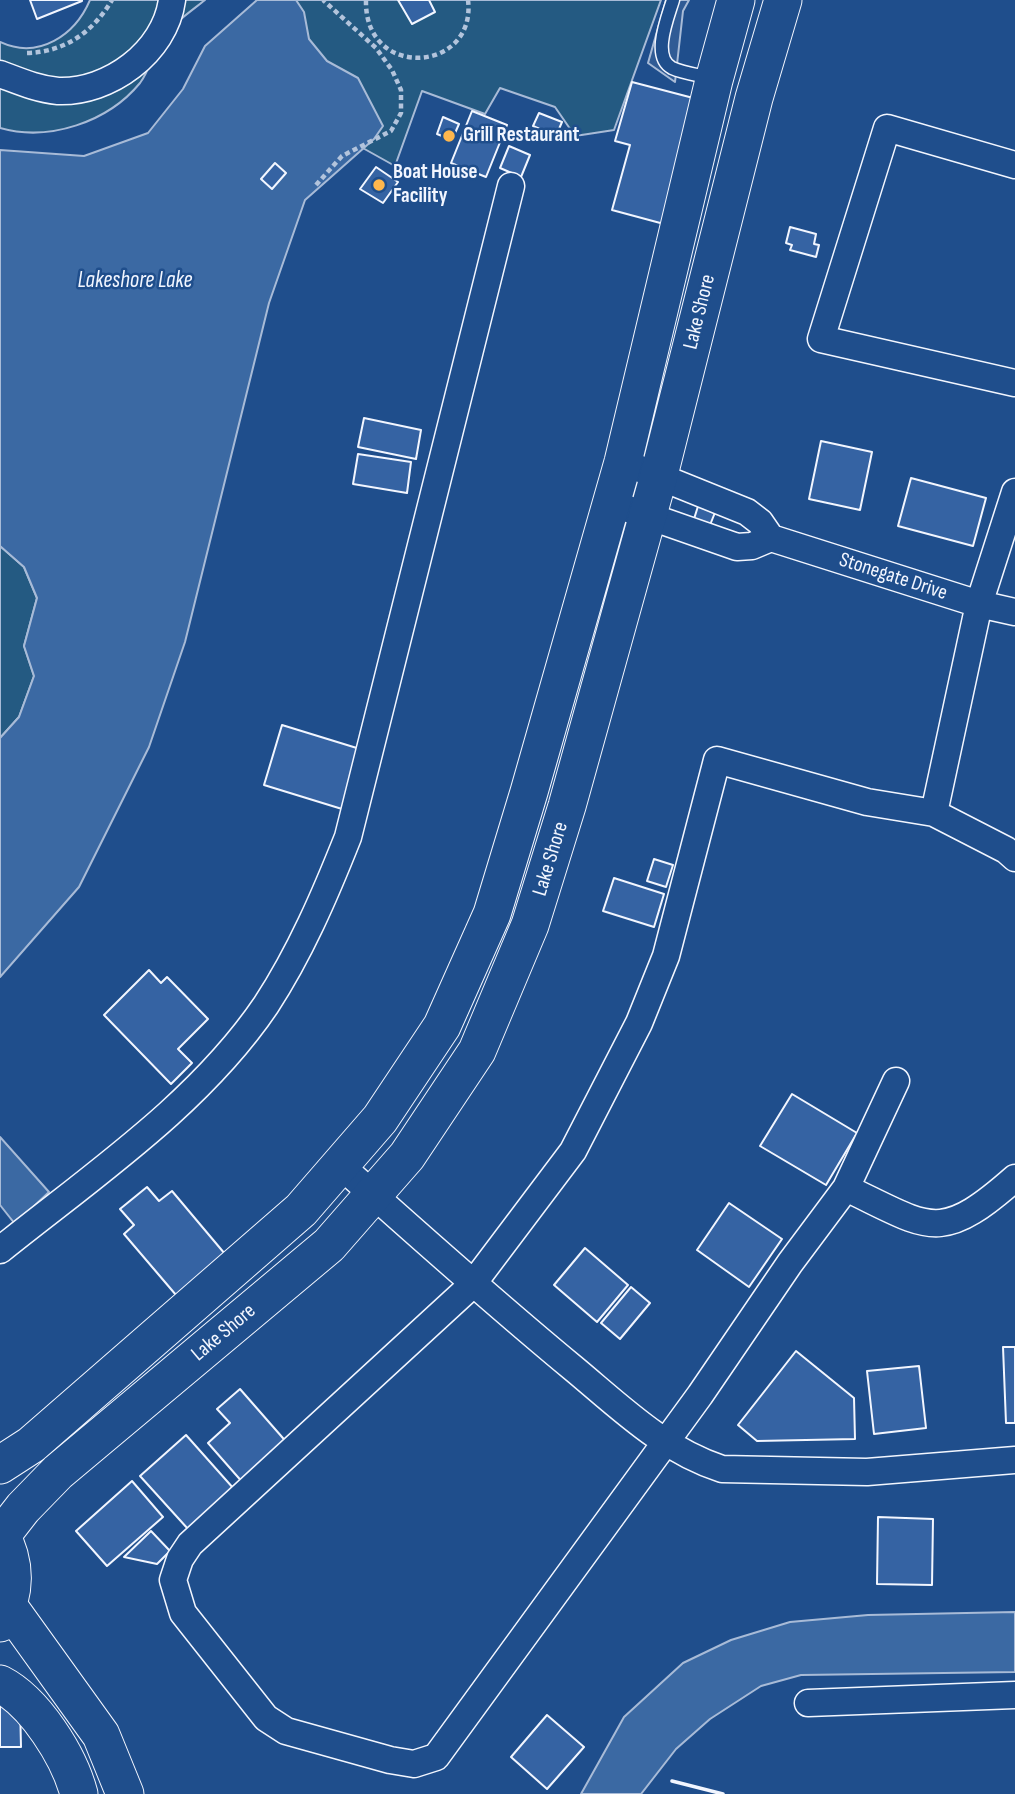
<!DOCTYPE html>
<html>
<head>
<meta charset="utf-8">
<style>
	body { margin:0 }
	canvas { display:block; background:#1f4e8c }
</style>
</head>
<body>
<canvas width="1015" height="1794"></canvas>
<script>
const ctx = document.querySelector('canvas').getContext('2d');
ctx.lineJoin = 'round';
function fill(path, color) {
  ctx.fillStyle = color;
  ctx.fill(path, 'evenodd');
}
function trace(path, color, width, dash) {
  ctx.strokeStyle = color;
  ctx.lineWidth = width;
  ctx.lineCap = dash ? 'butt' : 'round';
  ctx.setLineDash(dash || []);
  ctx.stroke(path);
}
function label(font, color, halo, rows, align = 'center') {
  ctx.font = font + ' "Sofia Sans Condensed",sans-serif';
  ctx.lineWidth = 5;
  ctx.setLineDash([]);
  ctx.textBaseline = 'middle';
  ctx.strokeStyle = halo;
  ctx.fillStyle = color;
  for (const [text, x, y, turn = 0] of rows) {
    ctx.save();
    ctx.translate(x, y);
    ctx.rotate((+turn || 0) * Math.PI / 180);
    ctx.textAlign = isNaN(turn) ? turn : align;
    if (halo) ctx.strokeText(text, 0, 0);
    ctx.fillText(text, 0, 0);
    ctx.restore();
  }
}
const green = new Path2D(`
	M90 0H205C190 12 172 24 161 40 152 53 151 68 140 83 108 122 49 142 0 128V42C39 60 75 35 90 0Z
	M280 0H661L614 130 575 136 555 107 500 88 485 114 422 91 395 166 352 142 293 32Z
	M0 546 24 567 37 598 24 646 34 676 19 717 0 738Z`);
fill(green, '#245a82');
trace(green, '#a8bbd7', 2);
const parking = new Path2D(`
	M666 0H689L683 11 675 82 648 63Z`);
fill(parking, '#305b95');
trace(parking, '#a8bbd7', 2);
const water = new Path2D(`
	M257 0H296L304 12 309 39 327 61 358 78 383 126 374 139 305 200 269 303 185 642 149 747 79 887 0 977V738L19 717 34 676 24 646 37 598 24 567 0 546V150L84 156 148 133 183 89 205 46Z
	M0 1137 49 1192 15 1224 0 1205Z
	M1015 1612V1672L801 1675 761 1686 710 1719 676 1749 641 1794H581L624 1717 683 1663 731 1640 790 1622 868 1615Z`);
fill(water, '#3b69a3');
trace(water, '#a8bbd7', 2);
const building = new Path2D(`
	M30 0H82V1L37 19Z
	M398 0H429L435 12 412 24Z
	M632 82 697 99 664 224 612 210 630 145 615 141Z
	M472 111 507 125 486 177 451 163Z
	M539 113 562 122 556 136 533 126Z
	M443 117 459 124 452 140 437 134Z
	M509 146 530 155 521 177 500 168Z
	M275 163 286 173 272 189 261 179Z
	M376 167 398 182 383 203 360 189Z
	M790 227 816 234 814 244 819 245 816 257 790 250 792 245 786 243Z
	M364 418 421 430 416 459 358 447Z
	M821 441 872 452 860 510 809 499Z
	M358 454 411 462 407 493 353 484Z
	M911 478 986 498 973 546 898 526Z
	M699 503 716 510 710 525 694 519Z
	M282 725 360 749 342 809 264 785Z
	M654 859 673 865 666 887 647 881Z
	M614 878 664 894 654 927 603 911Z
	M149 970 161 983 167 977 208 1019 178 1049 192 1063 171 1084 104 1015Z
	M792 1094 857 1133 826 1185 760 1146Z
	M147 1187 159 1201 172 1191 225 1254 176 1295 124 1234 134 1225 120 1209Z
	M729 1203 782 1239 749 1287 697 1250Z
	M585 1248 628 1285 597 1322 554 1285Z
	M631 1287 650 1303 620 1339 601 1323Z
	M1003 1347H1015V1423H1006Z
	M796 1351 854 1398 855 1439 757 1441 738 1425Z
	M919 1366 926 1428 874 1434 867 1371Z
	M240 1389 289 1445 244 1484 208 1443 230 1423 217 1409Z
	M186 1435 234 1489 188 1529 140 1476Z
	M132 1481 163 1517 107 1566 76 1531Z
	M878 1517 933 1519 932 1585 877 1584Z
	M151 1531 170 1551 157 1564 124 1557Z
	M0 1689 20 1705 21 1747H0Z
	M547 1715 584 1747 547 1789 511 1757Z`);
fill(building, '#3563a3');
trace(building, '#f2f6ff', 2);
const lane = new Path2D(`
	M673 0C668 17 651 57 672 68 683 73 698 75 710 78`);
const street = new Path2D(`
	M0 74C19 81 37 89 58 91 109 93 165 52 172 0
	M1015 165 887 128 821 339 1015 383
	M623 462 747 512 760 522 771 538 979 604 1015 612
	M611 503 737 547 752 546 771 538
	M934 813 979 604 1015 492
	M896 1081 846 1188 790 1263 700 1395 436 1757 414 1764 390 1760 286 1731 266 1718 183 1613 173 1580 180 1559 190 1544 472 1285 573 1151 639 1023 666 956 717 760 867 802 934 813 1006 850 1015 858
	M340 1165C417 1234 493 1302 573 1368 620 1407 663 1450 722 1469L867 1472 1015 1460
	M846 1188C930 1228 939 1245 1015 1178
	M0 1250C92 1176 199 1104 266 1005 300 953 325 895 348 837L511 186
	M808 1703 1015 1695`);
const secondary = new Path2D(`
	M0 1465 31 1445 301 1210 380 1119 442 1026 492 914 529 792 623 462 714 80 736 0
	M0 1533C17 1563 16 1594 0 1623
	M2 1535 23 1508 58 1472 329 1245 407 1156 477 1051 530 925 567 806 659 475 754 98 783 0
	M9 1607 101 1735 125 1794
	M0 1684C35 1702 69 1756 79 1794`);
trace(lane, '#f2f6ff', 15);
trace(street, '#f2f6ff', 29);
trace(secondary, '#f2f6ff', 39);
trace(new Path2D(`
	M366 0C364 81 477 73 468 0
	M27 53C65 52 93 32 112 0
	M316 185 342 156 391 131 401 113V90L392 70 376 48 323 0`), '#b3c4dc', 4.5, [5, 3.5]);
trace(lane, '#1f4e8c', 12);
trace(street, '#1f4e8c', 26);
trace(secondary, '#1f4e8c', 37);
trace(new Path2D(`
	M672 1781 723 1794`), '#f2f6ff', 3.5);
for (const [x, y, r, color] of [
	[449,136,7,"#ffb74d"],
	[379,185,7,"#ffb74d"]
]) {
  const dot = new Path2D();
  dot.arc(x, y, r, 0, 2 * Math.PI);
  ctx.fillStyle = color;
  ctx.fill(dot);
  trace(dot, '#1f4e8c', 2.5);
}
label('bold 21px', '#f2f6ff', '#1f4e8c', [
	["Grill Restaurant",463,136],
	["Boat House",393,173],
	["Facility",393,197]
], 'left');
label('21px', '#f2f6ff', '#1f4e8c', [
	["Lake Shore",700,312,-76],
	["Stonegate Drive",893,577,18],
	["Lake Shore",551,859,-73],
	["Lake Shore",224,1333,-40]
]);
label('italic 23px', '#f2f6ff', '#1f4e8c', [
	["Lakeshore Lake",135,281]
]);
</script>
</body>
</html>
